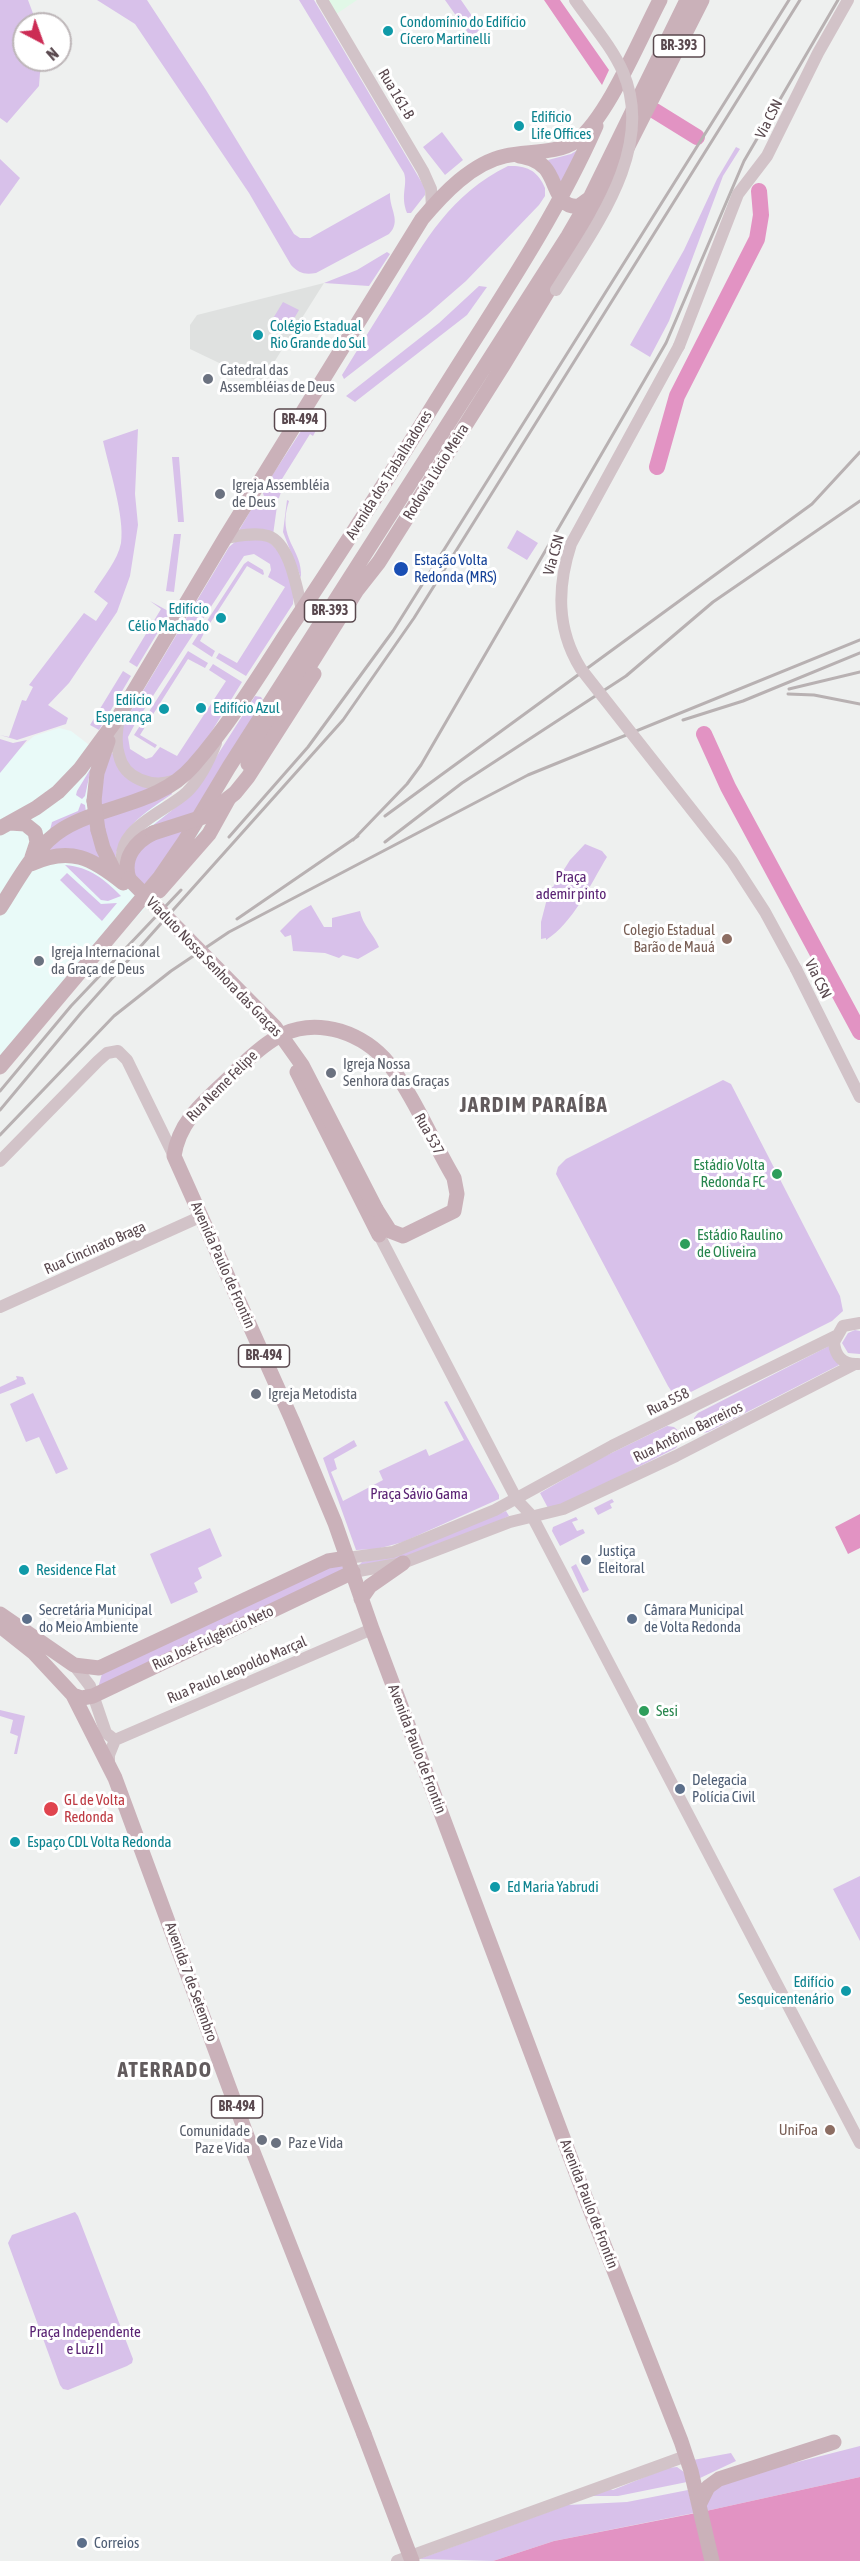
<!DOCTYPE html>
<html>
<head>
<meta charset="utf-8">
<style>
	body { margin:0 }
	#map { position:relative; width:860px; height:2561px; overflow:hidden; background:#eef0ef; font-family:"Asap Condensed",sans-serif }
	canvas { display:block }
	.north { position:absolute; left:12px; top:12px; width:60px; height:60px; box-sizing:border-box; background:#fff; border:2px solid #bdb6b8; border-radius:50%; rotate:139deg; font-size:16px; font-weight:700; line-height:24px; text-align:center; color:#59484e }
	.north::after { content:''; display:block; margin:auto; width:21px; height:27px; background:#cc2c55; clip-path:polygon(50% 0,100% 100%,50% 72%,0 100%) }
</style>
</head>
<body>
<div id="map">
<canvas width="860" height="2561"></canvas>
<div class="north">N</div>
</div>
<script>
const ctx = document.querySelector('canvas').getContext('2d');
ctx.lineJoin = 'round';
function fill(path, color) {
  ctx.fillStyle = color;
  ctx.fill(path, 'evenodd');
}
function trace(path, color, width, dash) {
  ctx.strokeStyle = color;
  ctx.lineWidth = width;
  ctx.lineCap = dash ? 'butt' : 'round';
  ctx.setLineDash(dash || []);
  ctx.stroke(path);
}
function label(font, color, halo, rows, align = 'center') {
  ctx.font = font + ' "Asap Condensed",sans-serif';
  ctx.lineWidth = 6;
  ctx.setLineDash([]);
  ctx.textBaseline = 'middle';
  ctx.strokeStyle = halo;
  ctx.fillStyle = color;
  for (const [text, x, y, turn = 0] of rows) {
    ctx.save();
    ctx.translate(x, y);
    ctx.rotate((+turn || 0) * Math.PI / 180);
    ctx.textAlign = isNaN(turn) ? turn : align;
    if (halo) ctx.strokeText(text, 0, 0);
    ctx.fillText(text, 0, 0);
    ctx.restore();
  }
}
fill(new Path2D(`
	M59 728 71 731 212 839 132 922 38 1029 0 1075V767L34 736Z`), '#e9faf8');
fill(new Path2D(`
	M324 283 261 383 190 349V325L197 315Z`), '#dfe1e0');
fill(new Path2D(`
	M322 0H357L332 17Z`), '#e1f8e7');
fill(new Path2D(`
	M0 0H28L37 24H24V60H41L39 86 7 123 0 118Z
	M97 0H147L206 90 294 234 300 238H310L390 193C389 209 402 221 389 234L316 273C304 275 299 273 291 265L249 193 135 24Z
	M299 0H314L425 188V195L411 213H407C400 195 408 185 404 173Z
	M445 0H461L481 29 471 37Z
	M442 132 463 160 445 175 423 147Z
	M736 147 740 149 723 176 669 321 650 357 630 345 684 250 717 179Z
	M581 148 561 187 548 160 571 154Z
	M0 159 20 178 0 206Z
	M508 166C527 165 538 171 545 188V196L539 205 466 281 428 314 344 379 342 375C359 347 376 320 393 293 426 239 450 195 508 166Z
	M387 252 390 254 369 286 324 283 357 270Z
	M479 286 487 287 467 315 355 402 346 396 439 323Z
	M283 302 299 310 285 334 269 325Z
	M316 408 324 415 313 436 310 434 277 487 281 492 279 498 274 500 264 496 262 491Z
	M138 429 135 494 138 525 130 576 117 612 69 683 48 705 68 718 66 724 17 740 0 735 9 737 22 700 26 701 33 687 29 685 84 613 96 621 108 603 94 592C103 577 118 560 121 543 125 517 109 468 103 441Z
	M172 457H179L184 522H178Z
	M258 498 263 504 277 506 273 535 238 532Z
	M287 500 289 501C276 540 303 548 301 578L283 532Z
	M517 530 538 543 527 560 507 548Z
	M174 534H181L174 592 166 591Z
	M264 539C284 550 297 581 293 604L246 676 216 658 219 653 237 663 285 587 268 577 271 570 270 564 254 554 244 556 136 722 128 737 130 749 146 759 152 757 160 747 177 756 226 681 209 670 213 664 242 682 199 752 181 771 157 782 132 770 121 754 122 726 229 547 236 541Z
	M248 561 263 570 264 574 263 575 247 566 205 631 200 641 215 651 212 657 192 644 244 564Z
	M150 601 170 612 137 667 129 662 161 609Z
	M188 651 208 663 205 668 188 659 140 735 157 745 155 748 134 735Z
	M123 671 131 676 99 730 90 725Z
	M255 696 261 697 264 702 203 804 145 888 128 865 152 826 185 800 199 784Z
	M0 739 13 743 27 740 0 773Z
	M107 752 115 754 154 787 99 812Z
	M91 768 85 796 82 799 76 795 77 791Z
	M170 790 172 794C146 812 116 829 115 865L100 817Z
	M81 803 85 805 86 812 50 830 52 822 78 811Z
	M94 820 106 863 43 854 55 840Z
	M585 844 602 851 607 857C590 885 573 923 546 940V938L541 939V922L550 887H553L570 860Z
	M65 865C90 867 104 879 121 896L108 901 101 900Z
	M67 873 101 904 117 903 102 921 60 880Z
	M311 905 324 927H332V918L360 911C363 926 373 933 379 947L358 959 343 955 339 958 325 953 293 951 291 935 285 937 280 931 300 911Z
	M723 1080 731 1084 840 1296 843 1311 832 1321 679 1398 674 1395 668 1386 556 1174 558 1167 566 1159Z
	M855 1330 860 1331V1354L848 1353 842 1343 848 1333Z
	M829 1346 839 1365 708 1432 703 1433 694 1426V1418L698 1413Z
	M16 1376 23 1377 26 1384 0 1394V1387L17 1379Z
	M33 1393 68 1469 56 1474 39 1437 26 1442 10 1404Z
	M447 1401 499 1495V1499L403 1542 377 1549 356 1550 323 1458 354 1440 357 1446 334 1459 337 1469 331 1472 343 1501 383 1480 379 1471 426 1449 429 1456 464 1440 444 1402Z
	M667 1426 674 1427 681 1433V1440L676 1448 569 1502 548 1508 540 1493 597 1460Z
	M612 1499 614 1502 610 1504 612 1508 598 1515 594 1508Z
	M506 1511 509 1516 407 1564 359 1565 362 1562 395 1556Z
	M576 1517 578 1520 572 1522 577 1531 583 1529 585 1533 560 1546 552 1531 553 1527Z
	M210 1528 222 1556 198 1568 202 1578 194 1583 198 1592 171 1604 150 1554Z
	M336 1563 341 1564 345 1571 98 1688 103 1670Z
	M576 1564 589 1590 583 1593 571 1567Z
	M0 1710 25 1716 17 1754H14L18 1736 10 1733 13 1720 0 1716Z
	M860 1876V1941L833 1889Z
	M75 2212 78 2216 133 2359 132 2363 127 2366 68 2390 63 2389 60 2385 8 2243 12 2235Z
	M860 2446V2477L706 2511 700 2487Z
	M731 2453 736 2461 698 2479 693 2460Z
	M677 2467 684 2472 687 2482 618 2496H589L609 2489 613 2490 667 2468Z
	M688 2490 694 2513 554 2541 493 2561 419 2559 567 2505 627 2502Z`), '#d8c1ea');
fill(new Path2D(`
	M544 0H560L609 70 602 85Z
	M860 1514V1548L848 1554 835 1527Z
	M860 2477V2561H493L554 2541 706 2511Z`), '#e293c3');
trace(new Path2D(`
	M655 111 697 137
	M657 467 677 396 757 239 761 215 759 191
	M704 734 728 787 860 1032`), '#e293c3', 16);
trace(new Path2D(`
	M322 0 423 171 431 189 432 208
	M679 346 738 194 767 156 818 53 848 0
	M225 538C238 536 255 532 268 536 290 543 297 589 302 610
	M119 717C117 730 115 743 119 755 124 779 152 788 173 781
	M124 870C110 829 165 813 187 792 200 779 209 761 216 743
	M796 969 860 1097
	M0 1161 98 1061 107 1053 118 1051 127 1060 174 1156
	M379 1235 517 1500 532 1516 860 2143
	M0 1307 202 1216
	M858 1364C843 1365 835 1356 834 1342L843 1326 860 1323
	M347 1558 393 1552 495 1510 612 1446 836 1336
	M353 1572 403 1563 510 1522 563 1509 676 1456 853 1365
	M74 1665 90 1686 106 1733 115 1740
	M109 1767V1755L115 1740 372 1629
	M397 2561 686 2456`), '#d2c3c8', 12);
trace(new Path2D(`
	M519 156C529 158 538 160 545 168 557 181 556 209 579 206L590 198
	M248 764 357 590 379 562 504 364 588 225 702 0
	M94 801 97 773 108 741
	M10 823 25 824 35 832 37 842 32 857
	M0 828 36 808 58 792 80 769 119 716 225 538 422 219C443 194 472 163 505 156 527 151 557 154 576 141 607 119 641 36 660 0
	M98 830 103 848 115 873
	M31 864C70 846 92 858 123 883
	M129 879C122 858 135 842 153 833
	M159 891 209 834 229 798
	M0 908C17 882 35 846 63 829 105 804 159 805 193 766 228 726 257 679 286 634 333 564 378 494 423 422 482 325 550 230 596 126
	M0 1067 160 877 184 842 229 767 568 236 590 198 687 0
	M297 1072 379 1235
	M376 1209 390 1231 403 1236 454 1211 457 1194 454 1178C432 1141 415 1098 389 1064 376 1048 359 1037 340 1031 295 1018 268 1039 237 1070 210 1098 180 1116 174 1156L292 1420 335 1523 372 1629 586 2199 681 2441 691 2471 712 2561
	M361 1599 370 1586 403 1563
	M0 1614 74 1665 99 1668 328 1561 347 1558
	M0 1626 33 1652 73 1695 115 1778 250 2144 364 2434
	M73 1695 82 1698 93 1696 353 1572
	M699 2505 708 2487 719 2479 834 2442`), '#cab1b9', 15);
trace(new Path2D(`
	M789 689 860 672
	M788 694 814 695 860 704
	M683 720 743 701 860 653
	M385 816 812 504 860 452
	M229 837 308 747 393 631 789 0
	M353 840 407 784 421 765 666 343 744 161 838 0
	M385 842 462 783 626 676 713 602 860 501
	M237 919 358 836
	M0 1091 71 1006 181 890
	M0 1110 81 1013 343 720 414 618 800 0
	M0 1135 114 1016 171 971 229 932 528 775 860 640`), '#b8b1b2', 3);
trace(new Path2D(`
	M556 290C594 228 656 149 623 72 612 47 591 23 575 0
	M679 346 571 544C557 587 556 629 581 669L732 861 765 912 796 969`), '#d2c3c8', 12);
trace(new Path2D(`
	M94 801 98 830
	M153 833 206 816 235 793 248 777 314 674
	M129 879 275 1027 302 1065 376 1209
	M364 2434 412 2561`), '#cab1b9', 15);
for (const [x, y, r, color] of [
	[388,31,6,"#0f9aa8"],
	[519,126,6,"#0f9aa8"],
	[258,335,6,"#0f9aa8"],
	[208,379,6,"#6b7280"],
	[220,494,6,"#6b7280"],
	[401,569,8,"#1a4fb4"],
	[221,618,6,"#0f9aa8"],
	[201,708,6,"#0f9aa8"],
	[164,709,6,"#0f9aa8"],
	[727,939,6,"#8d6e63"],
	[39,961,6,"#6b7280"],
	[331,1073,6,"#6b7280"],
	[777,1174,6,"#2e9e5b"],
	[685,1244,6,"#2e9e5b"],
	[256,1394,6,"#6b7280"],
	[586,1560,6,"#5c6f8a"],
	[24,1570,6,"#0f9aa8"],
	[27,1619,6,"#5c6f8a"],
	[632,1619,6,"#5c6f8a"],
	[644,1711,6,"#2e9e5b"],
	[680,1789,6,"#5c6f8a"],
	[51,1809,8,"#e0444e"],
	[15,1842,6,"#0f9aa8"],
	[495,1887,6,"#0f9aa8"],
	[846,1991,6,"#0f9aa8"],
	[830,2130,6,"#8d6e63"],
	[262,2140,6,"#6b7280"],
	[276,2143,6,"#6b7280"],
	[82,2543,6,"#5c6f8a"]
]) {
  const dot = new Path2D();
  dot.arc(x, y, r, 0, 2 * Math.PI);
  ctx.fillStyle = color;
  ctx.fill(dot);
  trace(dot, '#fff', 2);
}
for (const [x, y, w] of [
	[679,46,51],
	[300,420,51],
	[330,611,51],
	[264,1356,51],
	[237,2107,51]
]) {
  const box = new Path2D();
  box.roundRect(x - w / 2, y - 11, w, 22, 4.5);
  ctx.fillStyle = '#fff';
  ctx.fill(box);
  trace(box, '#59484e', 1.5);
}
label('bold 14px', '#59484e', null, [
	["BR-393",679,46],
	["BR-494",300,420],
	["BR-393",330,611],
	["BR-494",264,1356],
	["BR-494",237,2107]
]);
label('15px', '#0d838f', '#fff', [
	["Condomínio do Edifício",400,22],
	["Cícero Martinelli",400,39],
	["Edificio",531,117],
	["Life Offices",531,134],
	["Colégio Estadual",270,326],
	["Rio Grande do Sul",270,343],
	["Edifício",209,609,"right"],
	["Célio Machado",209,626,"right"],
	["Ediício",152,700,"right"],
	["Esperança",152,717,"right"],
	["Edifício Azul",213,708],
	["Residence Flat",36,1570],
	["Espaço CDL Volta Redonda",27,1842],
	["Ed Maria Yabrudi",507,1887],
	["Edifício",834,1982,"right"],
	["Sesquicentenário",834,1999,"right"]
], 'left');
label('15px', '#59484e', '#fff', [
	["Rua 161-B",396,94,59],
	["Via CSN",769,119,-63],
	["Rodovia Lúcio Meira",436,472,-58],
	["Avenida dos Trabalhadores",389,475,-58],
	["Via CSN",554,555,-74],
	["Viaduto Nossa Senhora das Graças",214,967,46],
	["Via CSN",818,979,64],
	["Rua Neme Felipe",222,1086,-45],
	["Rua 537",429,1134,61],
	["Rua Cincinato Braga",95,1248,-24],
	["Avenida Paulo de Frontin",223,1265,66],
	["Rua 558",668,1402,-26],
	["Rua Antônio Barreiros",688,1432,-26],
	["Rua José Fulgêncio Neto",213,1638,-25],
	["Rua Paulo Leopoldo Marçal",237,1670,-23],
	["Avenida Paulo de Frontin",417,1749,69],
	["Avenida 7 de Setembro",191,1982,70],
	["Avenida Paulo de Frontin",589,2204,69]
]);
label('15px', '#5b616d', '#fff', [
	["Catedral das",220,370],
	["Assembléias de Deus",220,387],
	["Igreja Assembléia",232,485],
	["de Deus",232,502],
	["Igreja Internacional",51,952],
	["da Graça de Deus",51,969],
	["Igreja Nossa",343,1064],
	["Senhora das Graças",343,1081],
	["Igreja Metodista",268,1394],
	["Comunidade",250,2131,"right"],
	["Paz e Vida",250,2148,"right"],
	["Paz e Vida",288,2143]
], 'left');
label('15px', '#164399', '#fff', [
	["Estação Volta",414,560],
	["Redonda (MRS)",414,577]
], 'left');
label('15px', '#592173', '#fff', [
	["Praça",571,877],
	["ademir pinto",571,894],
	["Praça Sávio Gama",419,1494],
	["Praça Independente",85,2332],
	["e Luz II",85,2349]
]);
label('15px', '#785e54', '#fff', [
	["Colegio Estadual",715,930],
	["Barão de Mauá",715,947],
	["UniFoa",818,2130]
], 'right');
label('15px', '#27864d', '#fff', [
	["Estádio Volta",765,1165,"right"],
	["Redonda FC",765,1182,"right"],
	["Estádio Raulino",697,1235],
	["de Oliveira",697,1252],
	["Sesi",656,1711]
], 'left');
label('15px', '#4e5e75', '#fff', [
	["Justiça",598,1551],
	["Eleitoral",598,1568],
	["Secretária Municipal",39,1610],
	["do Meio Ambiente",39,1627],
	["Câmara Municipal",644,1610],
	["de Volta Redonda",644,1627],
	["Delegacia",692,1780],
	["Polícia Civil",692,1797],
	["Correios",94,2543]
], 'left');
label('15px', '#be3a42', '#fff', [
	["GL de Volta",64,1800],
	["Redonda",64,1817]
], 'left');
ctx.letterSpacing = '1.5px';
label('bold 21px', '#625b5d', '#fff', [
	["JARDIM PARAÍBA",534,1105],
	["ATERRADO",165,2070]
]);
ctx.letterSpacing = '0px';
</script>
</body>
</html>
